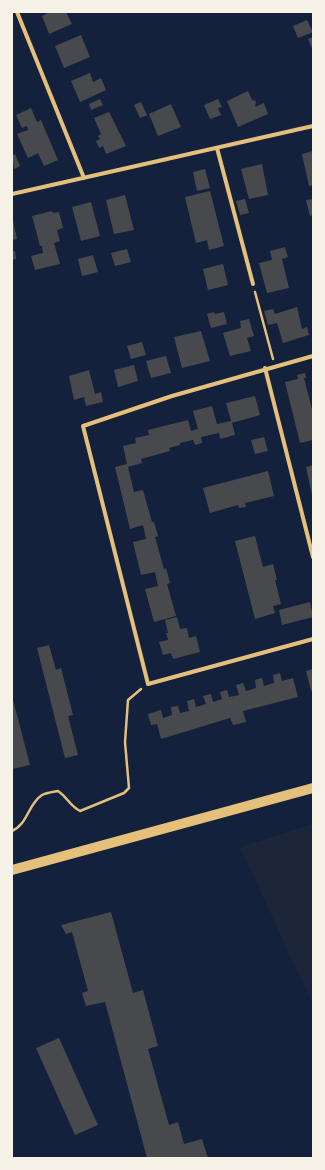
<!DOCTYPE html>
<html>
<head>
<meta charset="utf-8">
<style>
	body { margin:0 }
	#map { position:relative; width:325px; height:1170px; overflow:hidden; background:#14213d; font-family:"Asap Condensed",sans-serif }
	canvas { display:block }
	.frame { position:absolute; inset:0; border:13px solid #f6f1e7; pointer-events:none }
</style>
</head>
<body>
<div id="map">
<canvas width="325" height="1170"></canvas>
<div class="frame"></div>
</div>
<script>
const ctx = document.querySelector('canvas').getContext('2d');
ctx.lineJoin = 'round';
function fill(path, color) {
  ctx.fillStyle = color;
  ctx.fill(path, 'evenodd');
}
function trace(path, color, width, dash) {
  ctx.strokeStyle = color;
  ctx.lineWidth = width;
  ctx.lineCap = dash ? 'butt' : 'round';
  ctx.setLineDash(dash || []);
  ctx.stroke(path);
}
fill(new Path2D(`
	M313 824V1005L240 847Z`), '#1d2539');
fill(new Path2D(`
	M50 12H66L72 24 49 34 42 16Z
	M307 20 313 32 298 38 293 26Z
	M81 35 90 57 64 68 55 46Z
	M313 37V51L308 39Z
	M90 73 93 82 101 78 106 90 80 102 71 81Z
	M248 91 252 100 256 101 255 107 264 103 268 114 238 127 227 101Z
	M100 99 103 105 91 110 89 104Z
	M218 99 222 107 218 108 221 115 210 119 204 105Z
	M141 102 147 115 140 118 134 105Z
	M171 104 181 127 158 136 149 114Z
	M31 108 37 122 41 120 58 160 44 166 38 153 28 158 17 134 28 130 27 126 22 128 16 115Z
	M109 112 126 146 106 154 103 146 99 148 96 141 100 139 98 136 101 134 94 118Z
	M313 151V185L309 186 302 154Z
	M15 154 20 166 14 169 12 155Z
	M262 164 268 195 249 199 241 169Z
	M205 169 210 188 197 191 193 172Z
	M210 191 224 246 209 250 207 240 196 243 185 197Z
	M125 195 134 230 114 234 106 200Z
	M245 199 249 213 240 215 236 201Z
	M313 199V215L310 216 306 200Z
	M91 202 100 236 81 241 72 207Z
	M52 211 53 213 59 212 63 228 57 230 60 241 54 243 60 264 35 270 31 256 43 253 42 246H40L32 216Z
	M12 221H13L17 239 12 240Z
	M285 247 288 257 282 259 289 288 267 293 259 263 272 260 270 251Z
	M127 249 131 262 115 266 111 253Z
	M12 251H15L16 259 12 260Z
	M93 255 98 272 82 276 78 259Z
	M223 264 228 285 208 290 203 269Z
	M297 307 302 329 307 327 309 335 283 343 277 323 268 325 264 311 273 309 275 314Z
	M214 312 215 314 224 312 227 324 211 328 207 314Z
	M249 319 254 336 247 338 251 351 230 356 223 333 241 328 240 321Z
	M201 331 210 361 182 368 174 337Z
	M142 342 146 355 131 359 127 346Z
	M166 356 171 373 151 378 146 361Z
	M134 365 138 381 118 387 114 370Z
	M89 370 95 394 101 392 103 402 86 406 84 397 74 400 69 376Z
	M305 373 306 378H304L313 413V440L300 443 285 382 298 379 297 375Z
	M255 396 260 415 232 423 235 435 220 439 219 433 201 437 202 443 195 445 193 440 180 443V445L169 448 170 451 141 459 142 463 128 467 134 492 143 490 152 522H154L158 536 155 537 164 569 166 568 170 583 167 584 176 616 154 622 145 589 158 586 155 572 141 575 133 542 146 539 143 525 130 529 115 467 127 464 123 446 136 443 135 438 149 435 148 430 188 420 191 431 198 429 193 411 212 406 217 424 231 421 226 403Z
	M264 437 268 451 255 454 251 440Z
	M313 465V495H312L306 467Z
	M268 471 274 496 245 503 246 507 239 508 238 505 210 513 203 488Z
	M255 536 263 567 273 564 277 580H275L281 604 273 606 275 613 255 619 235 541Z
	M310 602 313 617 282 625 279 610Z
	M177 617 180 629 187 628 189 638 196 636 200 652 173 659 171 653 163 655 159 642 168 640 166 633H168L165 620Z
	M49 645 56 670 61 668 73 715 68 716 78 755 65 758 37 648Z
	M313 669V690L311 691 306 671Z
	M280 673 282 681 293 678 298 697 243 711 246 722 233 725 230 718 161 739 157 724 151 725 148 714 161 710 163 718 172 715 171 707 178 706 180 713 189 711 187 701 194 699 196 707 206 704 203 696 211 694 213 702 222 699 220 692 227 690 229 697 239 695 236 685 243 683 246 691 256 688 255 680 262 678 264 686 274 683 273 675Z
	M12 696 30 765 12 769Z
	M111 912 133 993 143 990 158 1046 148 1049 169 1125 178 1122 184 1144 202 1139 208 1158H147L105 1002 86 1006 82 993 88 991 72 932 66 934 61 925Z
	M59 1038 98 1125 75 1135 36 1048Z`), '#48494c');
trace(new Path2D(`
	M255 292 273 359
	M12 831C28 824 28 804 42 795 46 793 53 792 58 791 67 797 70 806 80 811L124 793 129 788 125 742 128 700 141 689`), '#e5c07b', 2.5);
trace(new Path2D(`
	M17 12 84 178
	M217 148 253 284
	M12 194 313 126
	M313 356 172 396 83 426 148 684 313 639
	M265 368 313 557`), '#e5c07b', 4);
trace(new Path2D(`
	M12 870 313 788`), '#e5c07b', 10);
</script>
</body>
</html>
